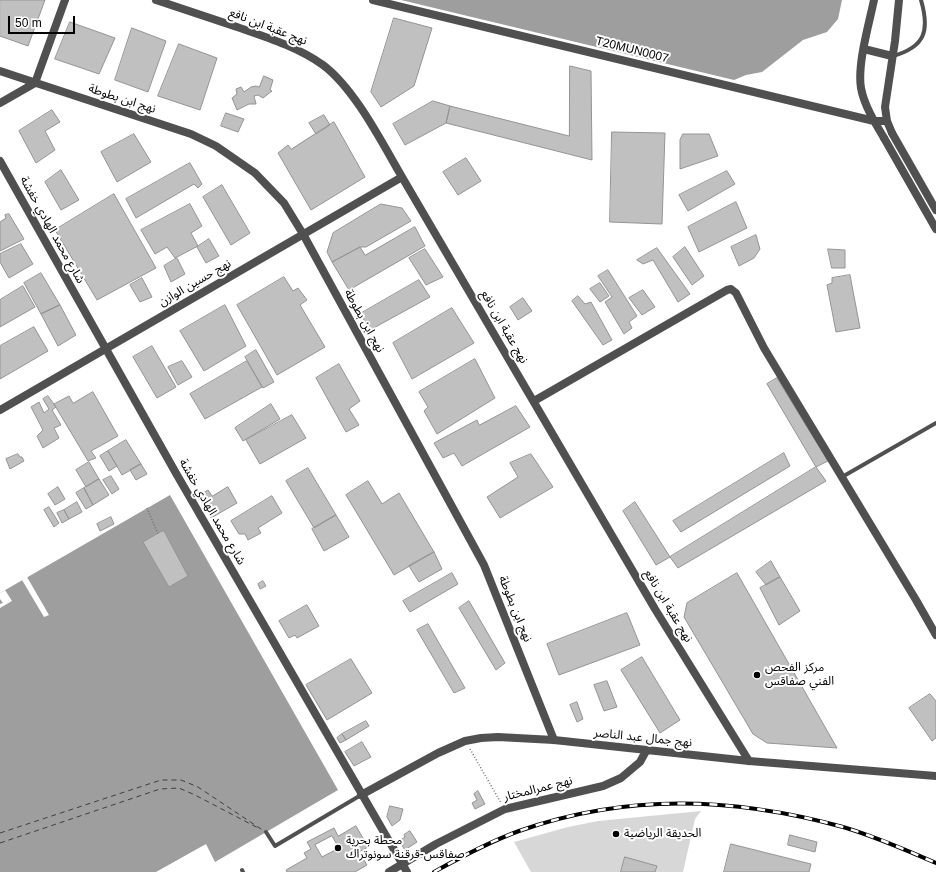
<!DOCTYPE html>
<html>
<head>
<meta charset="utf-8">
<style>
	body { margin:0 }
	#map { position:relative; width:936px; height:872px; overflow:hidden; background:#fff; font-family:Helvetica,sans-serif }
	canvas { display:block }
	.scale { position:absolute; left:8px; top:16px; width:67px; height:18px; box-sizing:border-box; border:2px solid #000; border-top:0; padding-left:5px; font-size:12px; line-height:14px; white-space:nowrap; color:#000; -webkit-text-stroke:3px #fff; paint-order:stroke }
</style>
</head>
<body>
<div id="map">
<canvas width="936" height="872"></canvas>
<div class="scale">50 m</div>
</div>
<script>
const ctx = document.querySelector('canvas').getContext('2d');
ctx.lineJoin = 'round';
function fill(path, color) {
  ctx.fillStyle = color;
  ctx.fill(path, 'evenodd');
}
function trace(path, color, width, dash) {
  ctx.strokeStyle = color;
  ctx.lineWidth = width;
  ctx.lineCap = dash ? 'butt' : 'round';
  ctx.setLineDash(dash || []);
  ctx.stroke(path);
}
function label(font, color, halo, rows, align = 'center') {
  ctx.font = font + ' Helvetica,"Noto Sans Arabic",sans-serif';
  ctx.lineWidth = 4;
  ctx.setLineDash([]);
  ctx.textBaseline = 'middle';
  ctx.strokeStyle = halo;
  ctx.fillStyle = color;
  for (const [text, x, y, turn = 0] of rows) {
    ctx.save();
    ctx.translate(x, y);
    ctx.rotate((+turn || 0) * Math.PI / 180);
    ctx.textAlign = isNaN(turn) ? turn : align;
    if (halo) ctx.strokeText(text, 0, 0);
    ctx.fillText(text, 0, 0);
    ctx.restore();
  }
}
fill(new Path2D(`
	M701 811 695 819 683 872H531L514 842 568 827 598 821Z`), '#d7d7d7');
fill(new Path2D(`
	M401 0H842L838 19 827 32 803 40 762 72 746 75 734 80Z
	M170 495 338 790 215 862 206 844 156 872H0V593Z`), '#9e9e9e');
fill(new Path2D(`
	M27 577 49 615 44 617 22 580Z
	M5 590 12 601 0 608V604L3 603 0 599V593Z`), '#fff');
trace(new Path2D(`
	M0 833 161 780H181L198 787 264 831
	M0 843 160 789 179 788 195 795 260 829`), '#3f3f3f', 1, [5, 4]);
const building = new Path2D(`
	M0 0H45L28 46 0 36Z
	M394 18 432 28 414 86 381 107 371 92Z
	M70 22 115 38 99 74 55 59Z
	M132 28 166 41 148 92 115 80Z
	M179 44 217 58 200 110 158 96Z
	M570 66 591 71 592 160 446 123 450 106 569 136Z
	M264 76 273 80 270 90 272 91 263 98 258 95 254 96 256 104H249L237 110 232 98 237 94 236 89 241 87 244 92 251 87 256 86 259 87Z
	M433 101 450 106 446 123 405 145 393 124Z
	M52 110 60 122 45 131 55 150 36 163 19 131Z
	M226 113 244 119 238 132 221 126Z
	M324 115 330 125 316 134 309 123Z
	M334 122 365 177 311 210 278 153 288 145 291 149Z
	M612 132 665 133 662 224 610 222Z
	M134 134 151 162 117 182 101 152Z
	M683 134H709L718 156 680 169V140Z
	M466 158 481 181 458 195 443 172Z
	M190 163 202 184 198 188 194 184 136 218 126 199Z
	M61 170 79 200 61 210 45 182Z
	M727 171 735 184 688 211 679 195Z
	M222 185 250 233 231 245 203 197Z
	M114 194 156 268 97 300 55 230Z
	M736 202 747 228 699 252 688 227Z
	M190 204 202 226 191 233 198 246 175 258 167 247 155 254 141 230Z
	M381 204 402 208 411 221 366 247H360L332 262 327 252 333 233Z
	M9 214 24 239 0 251V222L6 218 5 215Z
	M415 227 425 246 349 290 332 262 360 247 365 255Z
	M756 235 760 249 754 258 739 266 731 247Z
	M209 239 219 256 206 263 197 247Z
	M21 244 33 264 9 278 0 262V254Z
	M685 247 704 276 692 285 673 257Z
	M657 248 690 294 678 302 653 260 643 264 637 260Z
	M425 249 443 277 426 285 409 258Z
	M828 249 845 250V268H832Z
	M177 258 185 274 171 282 164 266Z
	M608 270 637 316 629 322 632 328 624 334 605 302 612 297 598 276Z
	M41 273 60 305 41 314 24 283Z
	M850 275 860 328 836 332 827 285 832 283V278Z
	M284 277 293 291 298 288 307 300 300 305 325 347 277 375 237 305Z
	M142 278 152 297 140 302 130 285Z
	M419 280 430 297 370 330 360 314Z
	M600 283 609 296 600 302 590 289Z
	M23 286 35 307 0 327V300Z
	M643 290 655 307 642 315 629 298Z
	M578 296 585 304 591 302 612 340 603 345 572 301Z
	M523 298 532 311 518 320 510 307Z
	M60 305 76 335 58 346 41 314Z
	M225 305 246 346 204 371 180 331Z
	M452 308 474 343 412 379 393 343Z
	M34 327 48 351 0 379V346Z
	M152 346 176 387 157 398 133 357Z
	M256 350 274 382 263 388 245 357Z
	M475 359 495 398 437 434 424 411 428 407 419 392Z
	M182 361 192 377 178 385 168 367Z
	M247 361 262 387 205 419 190 394Z
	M339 364 360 401 349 409 359 425 346 432 316 378Z
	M777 378 828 461 816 467 767 384Z
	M93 392 118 436 91 451 96 458 88 461 54 404 69 396 73 403Z
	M48 396 56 407 52 410 61 425 54 428 59 438 43 448 37 436 43 430 31 407 39 402 44 413 49 409 43 399Z
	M271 404 280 419 243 441 235 428Z
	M516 406 530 427 462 466 454 453 443 458 434 443 477 420 479 425Z
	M292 415 306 438 260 464 246 440Z
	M126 440 141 464 122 475 108 451Z
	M108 451 117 466 109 471 100 456Z
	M784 453 790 466 681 532 673 521Z
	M18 454 20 457H22L24 461 10 469 6 459Z
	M531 454 553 487 500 518 487 497 518 477 510 463Z
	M89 462 99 479 86 487 76 470Z
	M141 464 147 474 136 480 130 470Z
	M816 467 826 481 678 568 670 557Z
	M308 468 336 515 314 528 286 481Z
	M111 476 119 489 112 494 103 480Z
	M99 479 109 495 93 505 84 488Z
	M368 481 382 504 399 493 434 552 394 575 346 495Z
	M58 487 65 499 55 505 48 494Z
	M228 487 237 503 211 518 198 496 208 490 212 496Z
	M84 488 93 505 86 509 76 493Z
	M272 496 282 513 258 528 261 533 248 540 245 534H239L231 521Z
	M77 502 82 512 69 519 64 510Z
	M635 502 670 557 656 565 623 511Z
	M49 507 59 523 54 527 44 510Z
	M64 510 69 519 62 523 57 513Z
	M336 515 349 537 324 551 312 529Z
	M111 517 114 524 100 531 97 524Z
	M164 531 188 576 169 587 143 542 160 532Z
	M434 552 442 569 419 582 409 566Z
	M771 561 780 577 766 585 756 572Z
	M452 573 458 584 410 612 403 601Z
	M737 573 837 748 767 743 753 734 684 617 687 603Z
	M780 577 800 611 779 625 760 588Z
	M263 581 266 586 260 589 258 584Z
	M469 601 505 663 496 670 459 608Z
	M307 605 319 626 297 638 295 635 289 638 279 621Z
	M627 613 640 645 559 675 547 644Z
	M428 624 465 688 454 693 417 630Z
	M642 657 680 720 660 733 621 670Z
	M351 659 372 693 327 720 306 685Z
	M607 681 617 707 604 711 594 685Z
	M930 694 936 701V738L932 741 909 708Z
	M577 702 583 719 577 722 570 705Z
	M366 721 369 726 346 740 342 734Z
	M342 734 346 740 340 743 337 738Z
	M362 742 371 757 354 766 345 752Z
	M478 791 485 804 475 809 472 803 477 800 474 794Z
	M390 806 403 809 400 820 392 826 387 817Z
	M356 826 368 847 359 852 367 865 355 872H287L286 870 307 858 304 853 311 849 307 842 334 828 338 836Z
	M410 831 417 842 405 850 399 841 405 837 404 835Z
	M790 835 817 842 815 852 788 845Z
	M332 836 339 848 322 857 315 845Z
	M731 844 811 864 809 872H724Z
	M625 857 657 866 655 872H621Z`);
fill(building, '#c0c0c0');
trace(building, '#949494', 1);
trace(new Path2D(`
	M147 508 158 534
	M470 749 501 803`), '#727272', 1.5, [1, 2]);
trace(new Path2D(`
	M893 56C925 47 930 31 921 0
	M842 477 936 423
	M266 832 275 846 361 795
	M242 870 243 872`), '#505050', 4);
trace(new Path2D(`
	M156 0C183 9 210 18 237 27 266 37 298 47 323 65 355 89 382 143 402 177L655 609 749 761
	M373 0 874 121H887
	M874 0C869 24 857 65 861 88 864 105 875 123 884 138
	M864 49 892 56
	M0 71 191 134 216 146 255 173 284 203 303 234 484 565 554 740
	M0 103 35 83 65 0
	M892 133 887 121 885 107 895 41 899 0
	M534 401 727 290 731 289 736 293 764 348 916 600 936 635
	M0 410 402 177`), '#505050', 8);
trace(new Path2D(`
	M892 133 936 210
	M884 138 936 229
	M0 161 177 475 407 872
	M361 795 438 753 465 741 481 738 498 737 554 740 749 761 936 776
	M389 872 436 844 505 809 603 786 621 778 640 762 646 751`), '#505050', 8);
const rail = new Path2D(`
	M434 872C461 857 489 842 519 831 627 793 733 797 843 827 874 836 906 850 936 863`);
trace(rail, '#000', 4);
trace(rail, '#fff', 2.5, [8]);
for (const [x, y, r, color] of [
	[757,675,4,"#000"],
	[616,834,4,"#000"],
	[338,848,4,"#000"]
]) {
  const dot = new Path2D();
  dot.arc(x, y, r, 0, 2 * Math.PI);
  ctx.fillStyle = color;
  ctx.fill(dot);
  trace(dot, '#fff', 1.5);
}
label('12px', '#000', '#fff', [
	["نهج عقبة ابن نافع",268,27,21],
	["T20MUN0007",632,50,14],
	["نهج ابن بطوطة",122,99,18],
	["شارع محمد الهادي خفشة",52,230,61],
	["نهج حسين الوازن",195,283,-30],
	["نهج ابن بطوطة",364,321,61],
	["نهج عقبة ابن نافع",504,327,60],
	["شارع محمد الهادي خفشة",212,512,60],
	["نهج عقبة ابن نافع",668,606,59],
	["نهج ابن بطوطة",515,609,68],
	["نهج جمال عبد الناصر",643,738,6],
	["نهج عمرالمختار",538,789,-14]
]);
label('12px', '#000', '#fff', [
	["مركز الفحص",765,668],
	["الفني صفاقس",765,682],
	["الحديقة الرياضية",624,834],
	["محطة بحرية",346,841],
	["صفاقس-قرقنة سونوتراك",346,855]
], 'left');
</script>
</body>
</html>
